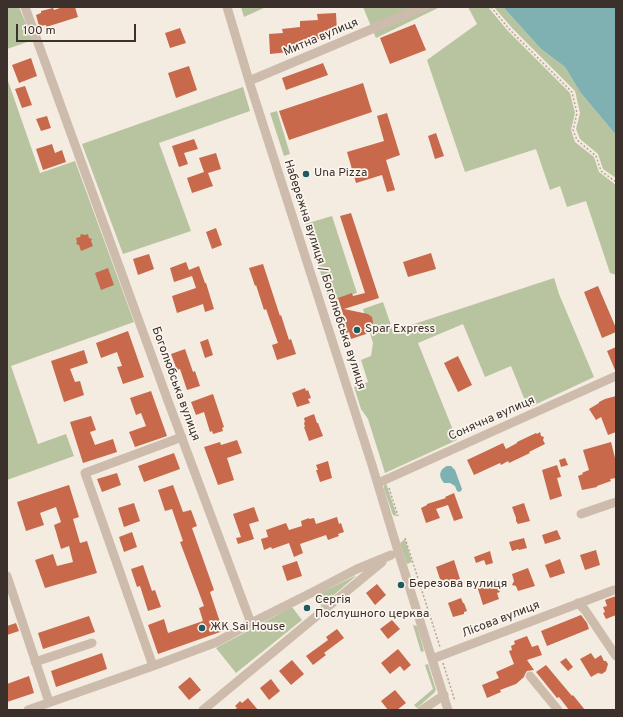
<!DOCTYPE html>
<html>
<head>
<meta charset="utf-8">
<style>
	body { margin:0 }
	#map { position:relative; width:623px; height:717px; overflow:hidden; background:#f4ebe1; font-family:Overpass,sans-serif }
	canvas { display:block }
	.frame { position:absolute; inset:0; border:8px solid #3b302b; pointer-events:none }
	.scale { position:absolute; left:16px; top:24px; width:120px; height:18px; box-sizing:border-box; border:2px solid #3b302b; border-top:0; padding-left:5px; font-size:12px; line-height:14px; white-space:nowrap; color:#3b302b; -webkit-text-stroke:3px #fbf5ee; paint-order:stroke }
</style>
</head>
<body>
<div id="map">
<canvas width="623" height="717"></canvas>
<div class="frame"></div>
<div class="scale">100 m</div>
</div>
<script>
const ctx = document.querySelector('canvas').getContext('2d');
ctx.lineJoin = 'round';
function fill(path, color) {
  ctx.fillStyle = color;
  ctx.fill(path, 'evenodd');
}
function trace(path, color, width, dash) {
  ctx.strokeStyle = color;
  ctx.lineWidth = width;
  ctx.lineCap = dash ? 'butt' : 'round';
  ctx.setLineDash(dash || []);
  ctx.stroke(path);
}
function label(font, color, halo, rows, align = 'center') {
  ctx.font = font + ' Overpass,sans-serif';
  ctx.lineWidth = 3.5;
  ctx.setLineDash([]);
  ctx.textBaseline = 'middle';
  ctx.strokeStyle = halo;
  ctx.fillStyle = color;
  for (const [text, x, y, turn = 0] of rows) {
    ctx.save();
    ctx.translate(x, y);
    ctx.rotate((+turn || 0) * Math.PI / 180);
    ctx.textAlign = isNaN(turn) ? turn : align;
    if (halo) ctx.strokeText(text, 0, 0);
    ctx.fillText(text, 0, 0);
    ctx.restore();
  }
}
fill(new Path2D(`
	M7 7H19L33 40 7 49Z
	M241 7H266L244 17Z
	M363 7H440L376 38Z
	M468 7H488L508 31 570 93 575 113 571 130 575 142 594 157 599 172 616 185V275L610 273 586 201 567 207 560 186 550 190 536 149 465 172 427 60 477 24Z
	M494 7H503L541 49 565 67 580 92 616 135V178L603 169 598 154 580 139 576 129 580 113 575 91 512 28Z
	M7 78 40 173 75 161 134 322 11 366 38 444 66 434 74 456 7 480Z
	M243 87 250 111 159 143 191 231 123 254 82 144Z
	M277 111 290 154 284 156 270 113Z
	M332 216 357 293 330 302 305 224Z
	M554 278 559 294 594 377 528 408 511 366 485 377 463 324 418 343 457 440 385 473 368 419 361 409 354 387 368 382 361 360 371 356 373 343 363 309 383 302 393 331Z
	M386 483 397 516 393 515 384 489V486Z
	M405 539 412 562 407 564 400 543Z
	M355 576H356L321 606 320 604 321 603 317 597 315 598 314 596Z
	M292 607 302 620 236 673 216 648Z
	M413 625 417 626 424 651 421 652Z
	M428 664 436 690 434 693 417 708 414 705 433 689 425 665Z`), '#b8c4a0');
fill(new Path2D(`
	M503 7H616V135L580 92 565 67 541 49Z
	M447 466H451L455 470 462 489 461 491 459 492 457 491 455 486 450 483H444C438 476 439 470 447 466Z`), '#7fb0b2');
fill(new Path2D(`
	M63 7H75L78 17 46 27V25L39 26 36 15 41 13V11L53 8 54 10Z
	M336 13 337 32 319 34 320 39 302 41V47L288 48 289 52 270 54 269 34 283 33 282 29 300 27V21L318 20 317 14Z
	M415 24 426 50 390 64 380 38Z
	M180 28 186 43 170 48 165 33Z
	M31 58 37 76 19 83 12 65Z
	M323 63 328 75 286 90 282 78Z
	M189 66 197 90 176 98 168 73Z
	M363 83 372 112 289 140 279 111Z
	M25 86 32 105 22 108 15 89Z
	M387 113 400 155 386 160 395 190 387 192 382 175 356 183 347 152 384 141 377 116Z
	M47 116 51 128 41 131 36 119Z
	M436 133 444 156 435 159 428 136Z
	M194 139 198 149 184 153 188 164 179 167 172 146Z
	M52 144 55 153 62 150 66 162 43 170 36 149Z
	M216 153 221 169 208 173 213 186 192 193 187 178 204 172 199 158Z
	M351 213 379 298 344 309 368 314 372 317 373 322 372 327 366 334 351 339 349 332 346 333 344 330 343 328 344 320 343 317H344L338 298 352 293 353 296 365 293 340 216Z
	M216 228 222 245 212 249 206 232Z
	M81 234 85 235 88 234 89 238 92 239 91 241 93 246 81 251 79 245 76 244 77 242 76 238 80 237Z
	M431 253 436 269 408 277 403 262Z
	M149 254 154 269 138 275 133 259Z
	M186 262 189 270 199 266 205 283H206L214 309 205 312 203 304 177 313 172 296 196 288 192 276 174 282 170 268Z
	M263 264 280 316 281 315 289 340 291 339 296 354 277 360 272 345 278 343 266 309 264 310 256 285 255 286 249 268Z
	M108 268 114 285 101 290 95 273Z
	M598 286 616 328V332L602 338 584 292Z
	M128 331 144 377 123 384 117 367 122 366 117 352 101 358 96 343Z
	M208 339 213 355 205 358 200 342Z
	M616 347V370H615L607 351Z
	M185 349 193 372 195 371 200 386 187 390 180 369 177 370 171 354Z
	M84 350 88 363 70 369 75 382 80 381 84 395 64 402 51 361Z
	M458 356 472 385 458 392 444 363Z
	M305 388 306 391 308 390 311 398 308 399 310 403 297 407 292 393Z
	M151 391 167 436 135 447 129 432 146 426 141 413 136 415 130 398Z
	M213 394 224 427 222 428 223 431 213 434 212 431 210 432 204 412 196 415 191 402Z
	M616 396V432L608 435 601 417 596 420 589 409 599 403V402L605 399Z
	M314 414 317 423H318L323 436 309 441 304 427H305L304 423 305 422 304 418Z
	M91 416 96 430 90 432 95 445 113 439 117 452 83 463 70 422Z
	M540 432 541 436 544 437 543 440 545 444 529 452 530 453 509 463 508 461 501 465 500 463 474 475 467 460 503 443 506 449 517 443V442L536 433 537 434Z
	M237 440 242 453 227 458 234 480 218 485 204 447 220 442 221 445Z
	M611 442 616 462V478L610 479 611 481 597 486V487L582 490 578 476 583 474 582 473 584 472 589 470 583 450Z
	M174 453 180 469 144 482 138 466Z
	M565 458 568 465 561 467 559 460Z
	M328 461 332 478 320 482 316 470H318L316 465Z
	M557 465 561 477 557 478 562 496 550 500 542 470Z
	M117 473 121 485 102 492 97 479Z
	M69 485 79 517 73 519 80 543 87 541 97 573 45 588 35 560 53 554 57 566 73 562 69 546 61 549 54 525 61 522 56 507 40 513 44 525 26 531 17 502Z
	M173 485 183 512 191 510 197 526 192 528 214 590 210 592 223 631 158 654 148 625 164 619 168 633 203 621 199 608 204 606 180 542 183 541 172 509 165 511 158 490Z
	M454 493 463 518 454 521 448 505 436 509 440 518 426 523 421 508 427 505V504L446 498 445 497Z
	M134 503 140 521 124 527 118 508Z
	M524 503 530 521 518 524 516 521V518L512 507Z
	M254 507 259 521 249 524 254 539 238 544 236 538 241 537 233 514Z
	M337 517 339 524 341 523 344 532 338 534 339 536 328 540 326 535 300 544 303 553 294 557 289 543 272 549 271 547 264 550 261 539 268 537 266 530 286 523 289 530 302 526 301 521 309 518V519L314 518 316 524Z
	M557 530 561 539 545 544 542 535Z
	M132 532 137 547 124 552 119 537Z
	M524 538 527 548 519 550 518 549 512 551 509 542Z
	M596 550 600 565 585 570 580 555Z
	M490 551 493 563 486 565 484 560 476 563 474 557Z
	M560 559 565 573 550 578 545 565Z
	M454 560 460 579 442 585 436 567Z
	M297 561 302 576 287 581 282 566Z
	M143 565 152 591 155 590 161 607 148 611 140 586 137 587 131 569Z
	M528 568 535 586 518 591 516 586 512 585 514 581 512 574Z
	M496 579 500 592 497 593 499 599 483 605 477 586Z
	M377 584 386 595 375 605 366 593Z
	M616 596V615L606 619 603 613 605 612 603 607 607 606 605 600Z
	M461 598 463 603H464L467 611 464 612V614L453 617 448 603Z
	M581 615 587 623 589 629 547 646 541 631Z
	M89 616 95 632 43 649 38 633Z
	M392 620 400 629 388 639 380 629Z
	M16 623 19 631 7 635V626Z
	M337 629 344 638 324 653 326 655 313 665 306 656 328 640 326 637Z
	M527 636 532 647 538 645 542 655 527 660 534 670 527 671 525 674 524 677 516 684 500 690 501 692 487 698 482 685 499 678 496 672 514 664 509 651 512 650 511 646 515 644 514 641Z
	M398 649 411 665 404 671 400 666 390 674 381 663Z
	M102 653 107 669 56 687 51 671Z
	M591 653 595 659 601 655 604 661H606L608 664 606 671 602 674 598 673 591 677 580 659Z
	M566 658 573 667 568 671 560 662Z
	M292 660 304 674 291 685 279 671Z
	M546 665 572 696 573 695 585 710H569L559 697 557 698 536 672Z
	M29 676 34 693 7 702V684Z
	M190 677 201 690 189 700 178 687Z
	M271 679 280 691 269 700 260 688Z
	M395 690 406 703 397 710H388L381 701Z
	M248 698 258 710H234L237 708 235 706 240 701 242 703Z`), '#c8694b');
trace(new Path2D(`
	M491 7 510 30 572 92 577 113 573 130 577 140 596 156 601 171 616 182
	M389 488 398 516
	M405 538 440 647
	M443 663 455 701`), '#b9a596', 1.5, [2, 2]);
trace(new Path2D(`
	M25 7 168 401 251 623 311 593 357 569 391 555
	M227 7 250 84 372 465 398 551 448 710
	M249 81 424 7
	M378 483 616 376
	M581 514 616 502
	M7 576 49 702
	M578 603 585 610 616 656
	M432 659 614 590
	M35 662 92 643
	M153 666 85 473 182 437
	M530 676 558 710
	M28 710 153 666 217 642 251 623
	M203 710 382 562
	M422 710 444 695`), '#cdbbac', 9);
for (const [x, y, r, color] of [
	[306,174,4,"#1f5a5e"],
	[357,330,4,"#1f5a5e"],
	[401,585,4,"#1f5a5e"],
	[307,608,4,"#1f5a5e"],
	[202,628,4,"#1f5a5e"]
]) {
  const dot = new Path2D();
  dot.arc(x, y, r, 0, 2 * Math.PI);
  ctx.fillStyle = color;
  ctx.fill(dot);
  trace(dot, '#fbf5ee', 1.5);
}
label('12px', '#3b302b', '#fbf5ee', [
	["Митна вулиця",321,38,-23],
	["Набережна вулиця / Боголюбська вулиця",324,275,72],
	["Боголюбська вулиця",175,384,70],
	["Сонячна вулиця",492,419,-24],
	["Лісова вулиця",501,620,-21]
]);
label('12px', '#3b302b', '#fbf5ee', [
	["Una Pizza",314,174],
	["Spar Express",365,330],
	["Березова вулиця",409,585],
	["Сергія",315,601],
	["Послушного церква",315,615],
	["ЖК Sai House",210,628]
], 'left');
</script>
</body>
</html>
